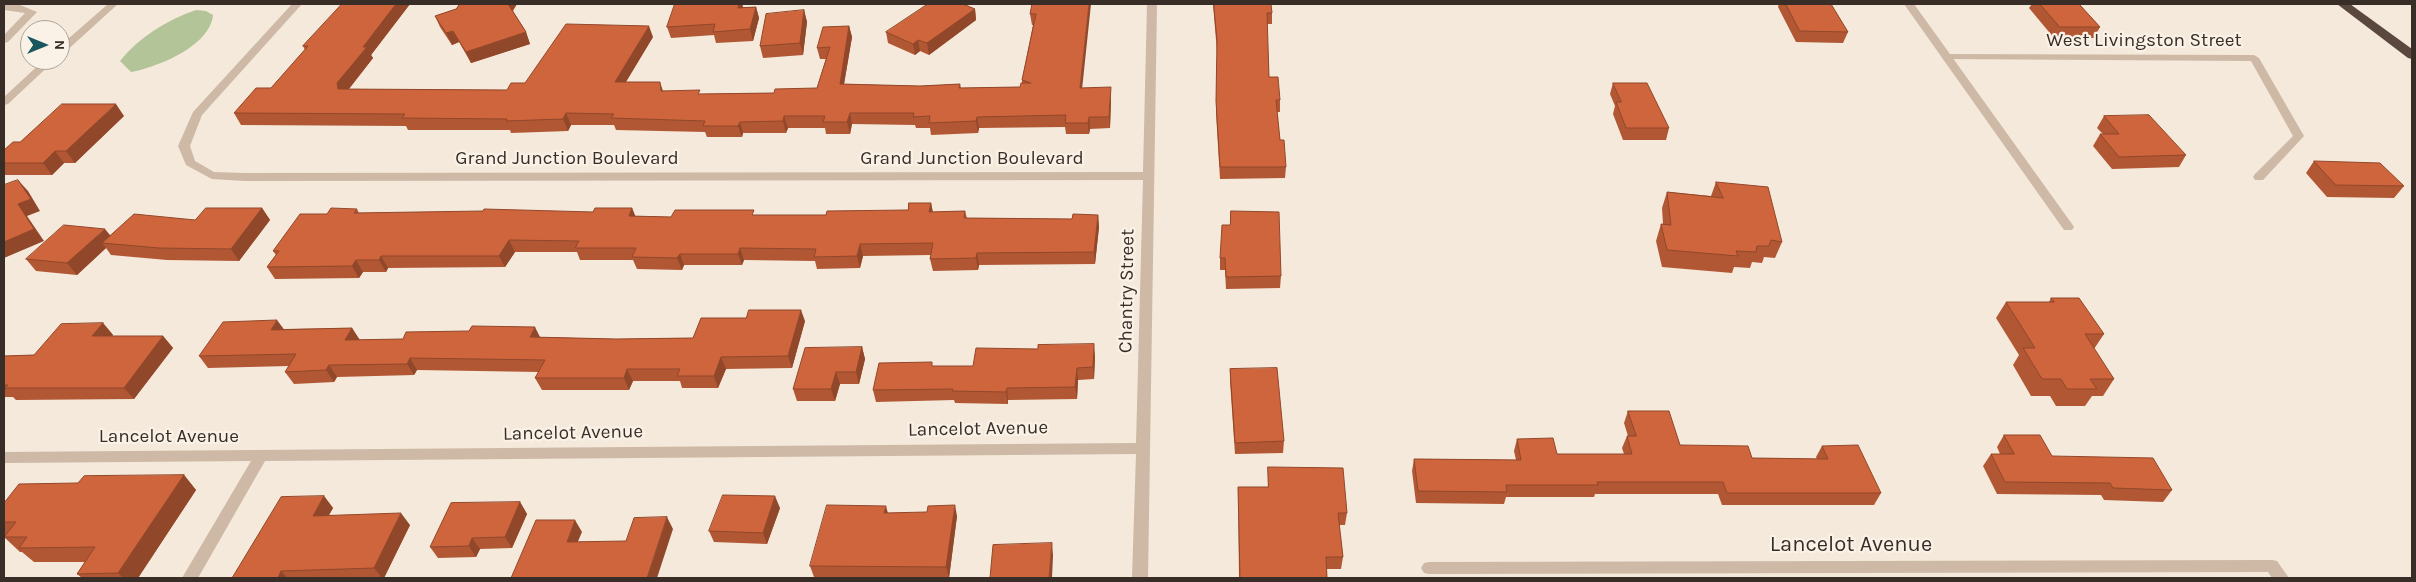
<!DOCTYPE html>
<html>
<head>
<meta charset="utf-8">
<style>
	body { margin:0 }
	#map { position:relative; width:2416px; height:582px; overflow:hidden; background:#f4e9da; font-family:Karla,sans-serif }
	canvas { display:block }
	.frame { position:absolute; inset:0; border:5px solid #382d27; pointer-events:none }
	.north { position:absolute; left:20px; top:20px; width:50px; height:50px; box-sizing:border-box; background:#fbf2e7; border:1px solid #ada39a; border-radius:50%; rotate:90deg; font-size:14px; font-weight:700; line-height:20px; text-align:center; color:#382d27 }
	.north::after { content:''; display:block; margin:auto; width:18px; height:22px; background:#19565d; clip-path:polygon(50% 0,100% 100%,50% 72%,0 100%) }
</style>
</head>
<body>
<div id="map">
<canvas width="2416" height="582"></canvas>
<div class="frame"></div>
<div class="north">N</div>
</div>
<script>
const ctx = document.querySelector('canvas').getContext('2d');
ctx.lineJoin = 'round';
function fill(path, color) {
  ctx.fillStyle = color;
  ctx.fill(path, 'evenodd');
}
function trace(path, color, width, dash) {
  ctx.strokeStyle = color;
  ctx.lineWidth = width;
  ctx.lineCap = dash ? 'butt' : 'round';
  ctx.setLineDash(dash || []);
  ctx.stroke(path);
}
function label(font, color, halo, rows, align = 'center') {
  ctx.font = font + ' Karla,sans-serif';
  ctx.lineWidth = 4.5;
  ctx.setLineDash([]);
  ctx.textBaseline = 'middle';
  ctx.strokeStyle = halo;
  ctx.fillStyle = color;
  for (const [text, x, y, turn = 0] of rows) {
    ctx.save();
    ctx.translate(x, y);
    ctx.rotate((+turn || 0) * Math.PI / 180);
    ctx.textAlign = isNaN(turn) ? turn : align;
    if (halo) ctx.strokeText(text, 0, 0);
    ctx.fillText(text, 0, 0);
    ctx.restore();
  }
}
fill(new Path2D(`
	M196 10 206 11 213 15C210 46 158 67 131 72L120 61C139 37 167 20 196 10Z`), '#b4c499');
fill(new Path2D(`
	M4 4 20 5 37 12 8 42 4 43V35L25 13 4 10Z
	M108 4H118L64 53 60 54V46Z
	M1947 54 2254 55 2259 58 2304 136 2263 180H2255L2253 177 2255 174 2293 136 2251 61 1943 59 1942 57Z
	M44 60H55L8 104 4 105V97Z`), '#cdb9a5');
fill(new Path2D(`
	M292 4H302L202 115 190 146 195 161 214 172 244 173 1143 172 1147 4H1157L1148 578H1132L1136 454 265 461 198 578H182L251 461 4 463V452L1136 443 1143 180 244 181 212 179 186 165 178 146 193 112Z
	M1904 4H1914L2072 224 2074 227 2072 230H2064Z
	M2272 560 2277 561 2289 578H2272L2268 572 1429 574 1424 573 1421 568 1424 563 1429 562Z`), '#cdb9a5');
fill(new Path2D(`
	M2337 4H2350L2412 49V59L2408 58Z`), '#5a473d');
fill(new Path2D(`
	M342 4H410L371 55 373 58 349 89 507 90 653 37 626 82 663 91 701 94 774 93 817 88 826 59H820L817 48 849 26 852 37 844 84 920 86 960 84 961 88 1020 87 1022 83V80L1033 25H1032L1030 14 1032 4 1082 88 1111 99 1110 128 1090 129 1089 134H1066L1065 127 979 128 978 133 931 135 930 128H916L915 125 852 124 850 134H826L825 128H788L786 133H743L742 137H707L705 132 616 130 614 125H571L568 131 511 133 510 130H408L406 126 241 125 234 113 271 88 305 50 303 46Z
	M460 4H517L513 11 526 32 530 44 471 63 459 42 452 45 440 27 435 16 456 9Z
	M675 4H742L743 7H756L759 18 753 41 716 43 714 35 671 38 667 27Z
	M1213 4 1272 13V24H1267L1269 77 1280 100V112H1277L1280 140 1286 167 1285 178 1220 179 1216 113 1217 52Z
	M1779 4H1831L1848 32 1843 43 1796 42 1778 7Z
	M2032 4H2079L2100 27 2094 38H2054L2029 8Z
	M975 9 976 20 929 55 920 51 915 55 888 43 886 32Z
	M804 10 807 22 803 55 763 58 760 46Z
	M1613 83 1669 128 1666 140H1623L1613 114 1615 106 1610 94Z
	M124 116 75 163H64L52 175H4V150L20 142Z
	M2104 116 2186 155 2179 167 2112 169 2093 146 2100 134H2103L2097 128Z
	M2314 161 2404 186 2394 198 2327 197 2306 173Z
	M1716 182 1782 242 1775 258 1764 257 1762 263 1752 262 1750 268 1734 267 1732 273 1662 267 1656 241 1661 224H1663L1662 208 1667 192 1711 196Z
	M931 203 933 212 965 211 967 218 1072 219 1098 215 1099 227 1095 264 979 265 978 270 933 271 930 259 931 255 863 256 860 268 817 269 815 261 744 260 742 265H684L682 270 637 269 633 260H580L577 252H515L505 267 388 268 386 272H363L359 278 275 279 267 267 276 255 273 251 327 214 357 209 359 213 593 212 632 208 635 216 671 217 755 215H826L908 210Z
	M262 208 270 220 239 261 167 260 111 255 106 248 77 275 36 271 26 259 110 235Z
	M1230 225 1281 276 1280 288 1226 289 1225 270H1220V258Z
	M2051 298 2104 334 2094 349 2114 379 2103 396H2092L2085 406H2056L2050 396H2031L2013 365 2019 355 1996 318 2006 302H2049Z
	M805 321 792 368 726 369 718 388H682L680 381H633L629 390H542L535 378 539 372 417 370 414 375 337 377 334 382 294 384 285 372 289 366 208 368 199 356 283 329 352 328 359 340 540 337 616 339 693 338Z
	M103 323 113 335 112 336H163L173 348 134 399 16 400 13 397H4V356L34 355Z
	M862 347 865 359 859 384H840L835 401H797L793 389Z
	M1095 356 1094 379 1078 380 1077 399 1008 400V404L955 403 954 400 876 402 873 390 933 366H973Z
	M1230 369 1284 441 1283 453 1235 454 1230 381Z
	M1628 411 1680 445 1752 458 1817 459 1816 457 1822 446 1881 493 1874 505H1722L1718 494H1595L1594 497H1506L1504 504 1416 503 1412 471 1414 459 1516 460 1514 451 1517 439 1557 454H1624L1622 448 1627 436H1628L1624 423Z
	M2004 435 2052 456 2172 490 2163 502 2104 500 2101 495 1997 494 1983 466 1991 454H2000L1997 447Z
	M1268 467 1347 513 1345 525H1339L1343 557 1341 569H1327V578H1239L1238 487H1268Z
	M184 475 196 490 138 578H82L77 574 85 562H34L22 552H20L4 537H5H4V503L78 483Z
	M324 496 333 508 329 515 410 525 384 578H232Z
	M520 502 527 514 512 548 480 549 476 557 438 558 430 547Z
	M780 508 767 544 714 542 709 531Z
	M888 513 957 516 949 578 814 577 810 566Z`), '#b25734');
fill(new Path2D(`
	M396 4H410L371 55 373 58 344 95 338 89 337 83 363 47Z
	M508 4H517L511 12Z
	M739 4H742L744 10 738 8Z
	M1089 4H1091L1081 99 1080 88Z
	M756 7 759 18 753 41 750 29Z
	M975 9 976 20 929 55 927 43Z
	M804 10 807 22 803 55 800 43Z
	M649 26 653 37 619 93 615 82Z
	M849 26 852 37 842 96 840 84Z
	M453 31 459 42 452 45 446 33Z
	M526 32 530 44 471 63 466 52Z
	M918 40 920 51 915 55 913 44Z
	M660 82 664 94 661 91Z
	M1111 87V99L1110 128 1109 117Z
	M116 104 124 116 75 163 66 151Z
	M566 113 571 125 568 131 563 119Z
	M850 113 852 124 850 134 847 122Z
	M784 116 788 128 786 133 783 121Z
	M977 117 979 128 978 133 976 121Z
	M1089 117 1090 129 1089 134 1088 123Z
	M740 122 743 133 742 137 738 126Z
	M55 151 64 163 52 175 43 163Z
	M18 180 28 191 40 211 27 216 44 241 4 258V242L18 204Z
	M931 203 933 215 929 212Z
	M262 208 270 220 239 261 231 249Z
	M632 208 637 220 629 216Z
	M1098 215 1099 227 1095 264 1094 252Z
	M105 229 114 240 102 243 106 248 77 275 67 263Z
	M509 240 515 252 505 267 499 256Z
	M860 244 863 256 860 268 857 256Z
	M740 248 744 260 742 265 738 254Z
	M977 253 979 265 978 270 976 258Z
	M680 254 684 265 682 270 677 258Z
	M381 256 388 268 386 272 379 260Z
	M356 260 363 272 359 278 352 266Z
	M801 310 805 321 792 368 788 356Z
	M277 320 286 332 271 330Z
	M103 323 113 335 102 348 92 336Z
	M535 327 541 339 530 337Z
	M352 328 360 340H345Z
	M163 336 173 348 134 399 124 388Z
	M1094 344 1095 356 1094 379 1093 367Z
	M862 347 865 359 859 384 856 372Z
	M721 357 726 369 718 388 714 376Z
	M410 358 417 370 414 375 407 364Z
	M329 365 337 377 334 382 326 370Z
	M1077 368 1078 380 1077 399 1075 387Z
	M627 369 633 381 629 390 624 378Z
	M836 372 840 384 835 401 831 389Z
	M1007 388 1008 400V404L1006 392Z
	M184 475 196 490 138 578H123L118 573Z
	M324 496 333 508 322 527 313 516Z
	M775 496 780 508 767 544 763 533Z
	M520 502 527 514 512 548 505 537Z
	M955 505 957 516 949 578 946 567Z
	M886 506 889 517 884 513Z
	M401 513 410 525 384 578H382L374 568Z
	M667 517 673 529 657 578H647Z
	M575 520 582 532 573 553 567 542Z
	M472 538 480 549 476 557 469 546Z
	M1052 543 1053 555 1052 578H1049Z
	M281 571 287 578H278Z`), '#91472a');
const building = new Path2D(`
	M342 4H396L363 47H367L337 83 338 89 507 90 511 83H525L566 24 649 26 615 82H660L661 91 700 90 698 94 774 93 775 89 817 88 830 47 817 48 823 27 849 26 840 84 920 86 960 84 959 88 1020 87 1021 83H1031L1022 80 1036 14H1030L1032 4H1089L1080 88 1111 87 1109 117H1089L1088 123H1065L1066 115 977 117 976 121 929 123 930 116 913 117 914 113H850L847 122H823L825 116H784L783 121 740 122 738 126H703L705 121 611 118 614 114 566 113 563 119 506 121 507 119 402 118 405 114 234 113 256 88H271L308 46H303Z
	M460 4H508L526 32 466 52 453 31 446 33 435 16 456 9Z
	M675 4H739L738 8 756 7 750 29 713 32 715 24 667 27Z
	M928 4H963L975 9 927 43 918 40 913 44 886 32Z
	M1214 4H1271L1272 13H1267L1269 77H1278L1280 100H1276L1280 140H1284L1286 167H1220L1216 101 1217 41Z
	M1786 4H1831L1848 32 1800 31Z
	M2040 4H2079L2100 27H2060Z
	M804 10 800 43 760 46 766 14Z
	M1613 83H1647L1669 128H1626L1616 102H1621Z
	M62 104H116L66 151H55L43 163H4V150L13 142H20Z
	M2149 115 2186 155 2119 157 2100 134H2119L2104 116Z
	M2314 161 2380 163 2404 186 2336 185Z
	M18 180 31 199 18 204 34 229 4 242V185Z
	M1716 182 1768 187 1782 242 1771 240 1769 246H1757L1756 252 1736 251 1738 256 1667 250 1661 224 1671 225 1667 192 1723 198Z
	M909 203H931L929 212 965 211 964 218 1072 219 1073 214 1098 215 1094 252 977 253 976 258 930 259 933 243 860 244 857 256 814 257 816 249 740 248 738 254H680L677 258 632 257 636 248H575L579 241 509 240 499 256H381L379 260H356L352 266 267 267 279 251H273L300 214H327L331 208 357 209 354 213 483 211 484 209 593 212 595 208H632L629 216 671 217 675 210H754L752 215H826L827 211 908 210Z
	M206 208H262L231 249 159 248 102 243 134 214 195 220Z
	M1231 211 1279 212 1281 276 1226 277 1225 258H1220L1222 225H1230Z
	M64 225 105 229 67 263 26 259Z
	M2051 298H2079L2104 334H2085L2114 379H2090L2097 389H2067L2061 379H2042L2023 348H2035L2006 302H2054Z
	M749 310H801L788 356 721 357 714 376H677L680 369H627L624 378H535L545 360 410 358 407 364 329 365 326 370 285 372 296 354 199 356 223 322 277 320 271 330 352 328 345 340 403 339 406 332 469 331 472 326 535 327 530 337 616 339 693 338 701 318H746Z
	M103 323 92 336H163L124 388H5L8 385H4V356L34 355 61 324Z
	M1094 344 1093 367 1077 368 1075 387 1007 388 1006 392 952 391 953 389 873 390 879 363 932 362V366H973L976 348 1038 349V345Z
	M862 347 856 372H836L831 389H793L805 348Z
	M1277 368 1284 441 1235 443 1230 369Z
	M1628 411H1669L1680 445 1748 446 1752 458 1828 459 1822 446 1858 445 1881 493H1727L1723 482H1597L1598 485H1506L1507 492 1418 491 1414 459 1521 460 1517 439 1553 438 1557 454H1632L1627 436H1636Z
	M2004 435H2040L2052 456 2153 458 2172 490 2113 488 2110 483 2005 482 1991 454H2014Z
	M1268 467 1343 468 1347 513H1338L1343 557H1326L1327 578H1240L1238 487H1268Z
	M184 475 118 573 77 574 95 547 19 548 27 537H4L16 522H4V503L19 484 78 483 84 476Z
	M723 495 775 496 763 533 709 531Z
	M324 496 313 516 401 513 374 568 281 571 278 578H232L281 497Z
	M520 502 505 537 472 538 469 546 430 547 451 503Z
	M827 505 886 506 884 513 927 512 928 506 955 505 946 567 810 566Z
	M667 517 647 578H511L536 520H575L567 542 626 541 634 518Z
	M1052 543 1049 578H990L993 545Z`);
fill(building, '#cf653c');
trace(building, '#91472a', 1);
label('19px', '#382d27', '#fbf2e7', [
	["West Livingston Street",2144,41],
	["Grand Junction Boulevard",567,159],
	["Grand Junction Boulevard",972,159],
	["Chantry Street",1127,291,-89],
	["Lancelot Avenue",978,429,-1],
	["Lancelot Avenue",573,433,-1],
	["Lancelot Avenue",169,437]
]);
label('22px', '#382d27', '#fbf2e7', [
	["Lancelot Avenue",1851,545]
]);
</script>
</body>
</html>
